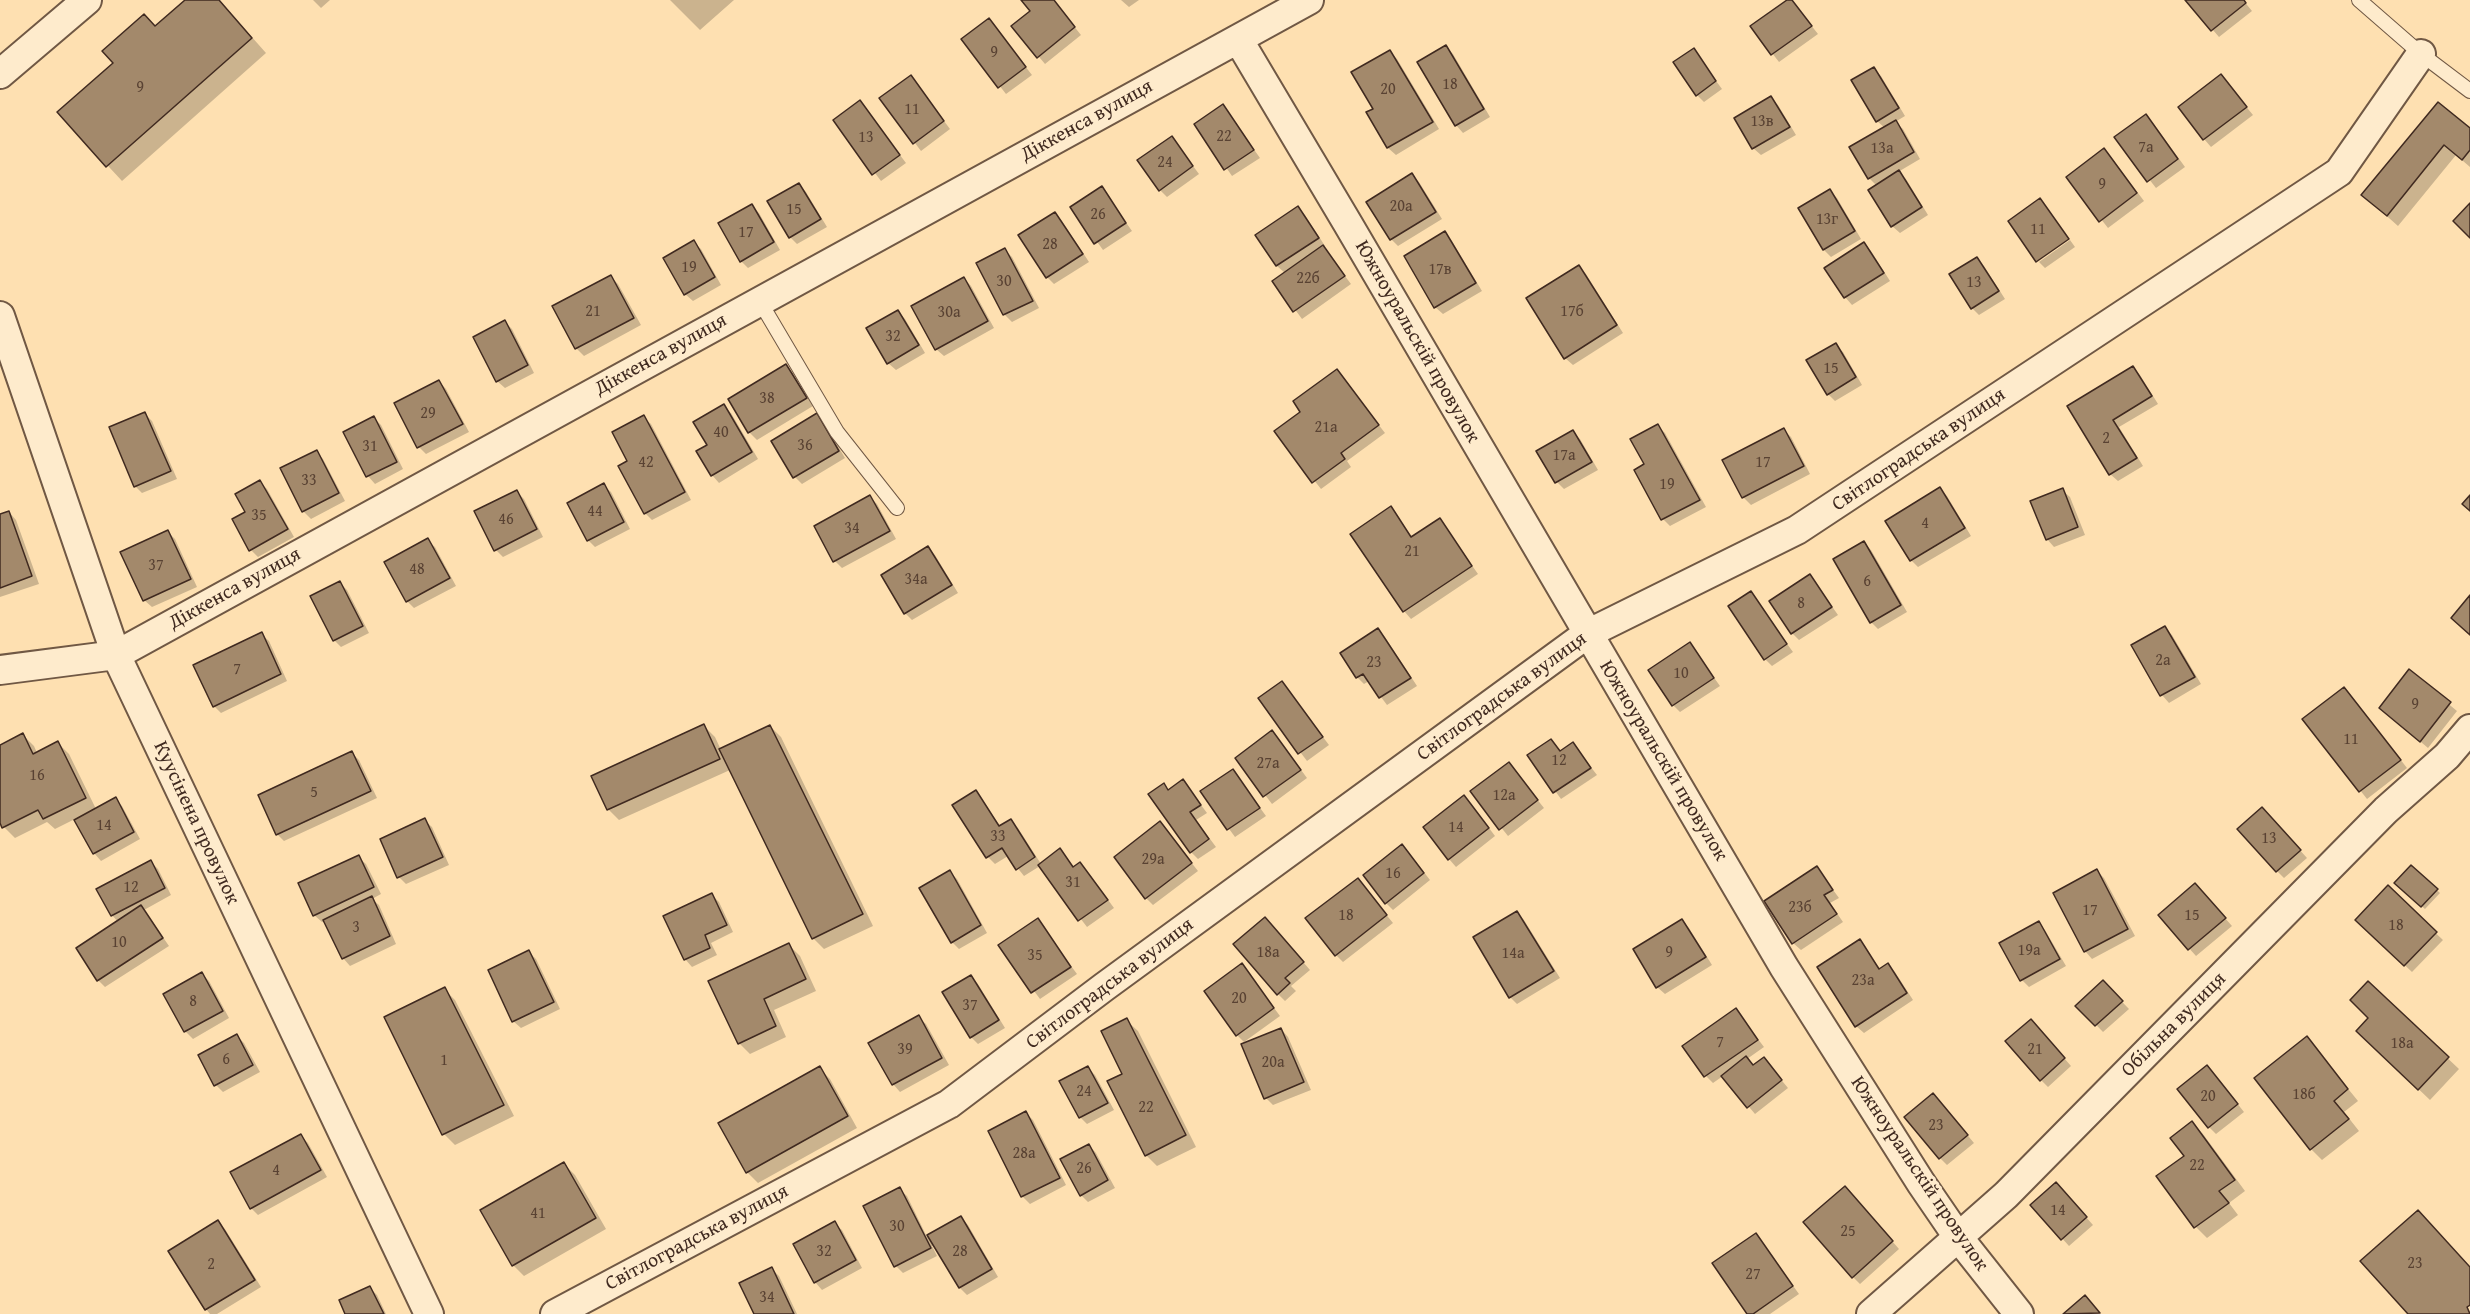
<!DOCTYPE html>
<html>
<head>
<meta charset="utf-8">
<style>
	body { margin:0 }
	canvas { display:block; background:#fee0b1 }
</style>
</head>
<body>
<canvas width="2470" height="1314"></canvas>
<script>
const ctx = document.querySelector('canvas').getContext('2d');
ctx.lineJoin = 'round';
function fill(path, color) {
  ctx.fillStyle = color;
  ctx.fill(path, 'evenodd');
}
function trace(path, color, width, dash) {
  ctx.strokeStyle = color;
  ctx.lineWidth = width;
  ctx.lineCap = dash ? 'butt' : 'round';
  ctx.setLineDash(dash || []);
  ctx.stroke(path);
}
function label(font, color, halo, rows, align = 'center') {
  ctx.font = font + ' "Gentium Book Plus",serif';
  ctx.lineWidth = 6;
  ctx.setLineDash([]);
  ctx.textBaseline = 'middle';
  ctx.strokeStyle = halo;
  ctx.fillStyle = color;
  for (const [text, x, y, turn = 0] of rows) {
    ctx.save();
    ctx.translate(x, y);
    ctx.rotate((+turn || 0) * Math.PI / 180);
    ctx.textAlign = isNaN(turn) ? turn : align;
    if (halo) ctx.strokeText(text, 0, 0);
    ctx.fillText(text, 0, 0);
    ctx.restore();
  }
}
fill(new Path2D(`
	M187 0H219L266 53 122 181 59 113Z
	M313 0H330L321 8Z
	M670 0H734L700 30Z
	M1023 0H1053L1081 35 1045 64 1013 26 1032 11Z
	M1121 0H1139L1129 7Z
	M1791 0 1818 34 1779 62 1752 27Z
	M2187 0H2243L2252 11 2219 37Z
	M989 20 1032 75 1006 94 963 39Z
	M1446 47 1453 54 1490 117 1463 133 1456 125Z
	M1693 50 1722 89 1704 102 1697 95Z
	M1389 51 1397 59 1439 129 1396 155 1388 148 1368 113 1375 109Z
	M1874 69 1881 76 1905 116 1895 122 1903 129 1920 159 1898 172 1906 179 1928 215 1900 233 1892 226 1877 186 1869 178 1885 128 1877 121Z
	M2221 76 2253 115 2211 147 2204 139Z
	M911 77 950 129 921 151 881 98Z
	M1771 98 1778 105 1796 135 1761 155 1753 148Z
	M860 102 906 163 881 181 835 120Z
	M2438 104 2470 130V167L2456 155 2398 226 2363 195Z
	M1223 106 1260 158 1232 176 1196 124Z
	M2153 123 2185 167 2156 188 2116 137Z
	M1172 138 1199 174 1167 197 1160 190Z
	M2111 157 2144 201 2108 228 2068 177Z
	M1412 175 1419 182 1442 219 1398 246 1391 239Z
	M799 184 806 192 827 227 797 244 790 237Z
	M1101 187 1132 231 1103 250 1072 207Z
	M1830 191 1837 198 1861 239 1831 257 1824 250 1800 209Z
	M2040 200 2068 237 2037 260Z
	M752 206 759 213 780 250 748 268 741 261Z
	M1298 208 1305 215 1325 246 1323 247 1351 284 1302 319 1274 281 1285 273 1277 266 1257 235Z
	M1055 213 1062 221 1089 262 1054 284 1047 277Z
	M1445 233 1452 241 1482 291 1443 314 1435 307Z
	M2070 240 2075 247 2045 268 2039 262Z
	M693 242 701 249 721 285 693 301 685 294 665 258Z
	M1864 244 1871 251 1890 281 1852 305 1845 297Z
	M1005 250 1012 257 1039 308 1012 322 1005 315 978 263Z
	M1976 259 1984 266 2005 299 1979 315 1972 308Z
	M1579 267 1586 274 1623 333 1573 365 1565 358Z
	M611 277 618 284 641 325 584 356 576 348 554 306Z
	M964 278 971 286 994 328 944 356 936 349Z
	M898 311 905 319 925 353 896 370 888 363Z
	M505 322 512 329 534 373 505 388 497 381 475 338Z
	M1835 345 1843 352 1862 385 1835 401 1828 394Z
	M786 366 793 373 813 406 757 440 750 433 730 400Z
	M2133 368 2140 375 2158 404 2119 427 2143 466 2118 481 2110 474 2069 406Z
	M1337 371 1385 433 1347 461 1351 467 1321 489 1276 432 1302 413Z
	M439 381 446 389 469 432 426 454 419 447Z
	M723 406 731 413 758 459 719 483 712 475 698 452 709 446Z
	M145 414 152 421 177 479 142 493 135 486Z
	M817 415 824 423 845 458 802 484 795 477Z
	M643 417 651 424 691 500 652 520 645 513 629 461Z
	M374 418 381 425 403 469 375 484 368 476 345 433Z
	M1658 426 1665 433 1706 507 1670 526 1663 519 1646 465Z
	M1784 430 1791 437 1810 474 1751 505 1743 497 1724 461Z
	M1572 432 1580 439 1598 470 1564 489 1557 482 1538 451Z
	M316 451 323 459 345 501 311 519 303 511 282 469Z
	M260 482 267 489 294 537 258 557 251 550 247 512Z
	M603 485 611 492 630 529 595 547 588 540Z
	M1940 489 1947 496 1971 536 1918 567 1911 560Z
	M2062 490 2070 497 2085 535 2054 547 2047 539Z
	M517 492 524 499 543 537 503 557 496 550Z
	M870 497 877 504 896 539 842 568 835 561Z
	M1390 508 1413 538 1440 520 1478 574 1411 619 1404 611 1352 534Z
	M9 512 16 520 39 584 0 597V515Z
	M168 532 175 539 197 587 152 607 144 600Z
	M427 540 435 547 456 586 414 608 407 601Z
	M1864 543 1871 550 1907 612 1878 629 1871 622Z
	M928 548 935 555 958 593 912 620 905 613Z
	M1810 575 1838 615 1799 640 1792 633Z
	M340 583 347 590 369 633 341 647 334 640Z
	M1750 593 1793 652 1772 666 1765 659Z
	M2165 628 2172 635 2201 684 2169 703 2162 695 2133 646Z
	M1378 630 1385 637 1417 686 1387 705 1369 681 1364 684 1357 677Z
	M261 634 269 641 287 681 221 713 214 706Z
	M1690 644 1720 686 1680 712 1673 705Z
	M2409 671 2457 711 2428 748 2381 708Z
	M1282 683 1329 745 1307 761 1260 699Z
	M2351 696 2407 768 2367 799 2304 719Z
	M704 726 715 737 721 750 770 726 781 737 873 926 824 949 813 938 730 770 619 820 608 809Z
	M23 735 34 746 37 753 58 743 69 754 96 809 115 799 122 806 140 839 101 861 94 853 75 819 55 829 47 822 15 838 4 827 0 819V747Z
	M1279 740 1307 778 1272 804 1237 758Z
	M1551 740 1561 752 1573 744 1597 775 1561 799 1529 755Z
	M352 753 359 760 377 798 284 841 277 834Z
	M1509 764 1544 808 1508 836 1472 791Z
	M1233 771 1266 816 1235 837 1202 792Z
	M1183 781 1207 813 1196 820 1216 847 1198 859 1191 852 1163 785 1169 791Z
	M976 792 1001 827 1010 821 1018 828 1041 864 1060 850 1075 868 1080 864 1087 871 1114 908 1087 927 1040 866 1024 876 1008 856 995 864 988 857 954 805Z
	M1471 804 1495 836 1456 867 1449 859Z
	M2269 816 2307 858 2284 878 2277 871Z
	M424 820 432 827 449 865 406 884 399 877Z
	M1160 823 1198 871 1153 905 1146 898Z
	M1409 853 1430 880 1393 910 1386 903Z
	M358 857 366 864 381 894 372 899 379 905 396 944 350 966 343 958 325 921 322 922 314 915Z
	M151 862 158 869 171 895 144 910 169 946 105 987 98 980 118 922 112 915Z
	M2411 867 2440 893 2425 909 2396 883Z
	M1817 868 1839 898 1830 903 1843 922 1801 950 1793 943Z
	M2097 871 2104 878 2135 936 2092 959 2085 951Z
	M950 872 957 879 987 933 959 949 952 942Z
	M1358 880 1393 923 1343 962 1336 955Z
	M2388 888 2443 940 2412 972 2357 920Z
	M2202 892 2232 926 2196 956 2160 916Z
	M712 895 719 902 733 932 711 943 717 955 692 967 685 959Z
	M1517 912 1524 920 1560 978 1517 1004 1510 997Z
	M1037 920 1077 974 1040 999 1000 945Z
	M1682 921 1689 928 1712 965 1665 994 1657 987Z
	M2038 922 2045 930 2066 966 2029 987 2022 980Z
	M1272 926 1310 970 1291 986 1296 991 1285 1001 1278 994Z
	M1860 941 1881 970 1888 965 1895 972 1913 1000 1864 1033 1856 1026Z
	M789 945 800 956 816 991 774 1010 786 1037 750 1054 739 1043Z
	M529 952 536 959 560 1009 521 1028 513 1021Z
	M1242 965 1280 1016 1244 1042 1237 1035Z
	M202 974 209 981 229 1018 193 1039 185 1031 165 995Z
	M971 976 978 984 1005 1028 978 1044 971 1037Z
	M2103 982 2129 1009 2103 1032 2078 1006Z
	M2368 983 2459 1069 2430 1100 2369 1042 2370 1018Z
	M444 989 455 1000 514 1116 455 1145 444 1134 386 1018Z
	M1736 1010 1764 1047 1747 1059 1754 1067 1764 1059 1788 1088 1755 1114 1723 1076 1713 1083 1706 1076Z
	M918 1017 926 1024 949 1065 900 1092 893 1084 870 1043Z
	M1126 1020 1138 1031 1196 1147 1157 1166 1146 1155 1124 1074Z
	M2038 1028 2071 1066 2048 1087 2041 1080Z
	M1281 1029 1288 1037 1311 1090 1273 1105 1266 1098Z
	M237 1036 244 1043 260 1072 223 1092 216 1085Z
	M2307 1038 2358 1101 2344 1112 2359 1131 2322 1160 2311 1149Z
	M819 1068 830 1079 857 1128 758 1183 747 1172Z
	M1088 1068 1095 1075 1114 1110 1087 1124 1080 1117Z
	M2214 1074 2244 1112 2216 1134 2209 1127Z
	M1940 1102 1974 1143 1947 1165 1940 1158Z
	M1026 1113 1033 1120 1066 1185 1030 1204 1023 1197 990 1131Z
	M2192 1123 2203 1134 2245 1191 2229 1203 2238 1215 2207 1238 2196 1227 2158 1176 2186 1156Z
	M301 1136 308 1143 327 1177 258 1215 251 1208Z
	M1089 1145 1096 1153 1115 1188 1088 1202 1081 1195Z
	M564 1164 575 1175 606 1229 524 1276 513 1265Z
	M899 1189 907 1196 927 1237 960 1217 968 1225 998 1277 967 1295 960 1288 935 1245 932 1246 937 1256 903 1273 896 1266Z
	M2063 1191 2093 1225 2069 1246 2032 1205Z
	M1852 1195 1899 1249 1860 1284 1853 1277Z
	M218 1222 225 1229 261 1287 217 1314H210L206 1309Z
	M834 1223 842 1230 862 1268 822 1290 815 1282 795 1245Z
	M1756 1235 1799 1294 1770 1314H1749Z
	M772 1269 779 1276 797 1314H756Z
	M370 1288 377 1295 386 1314H347Z`), '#0003');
const building = new Path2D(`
	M185 0H219L252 38 106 167 57 112 113 63 102 51 144 14 155 26Z
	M1021 0H1054L1075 27 1037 58 1011 26 1030 11Z
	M1787 0H1792L1812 26 1771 55 1750 26Z
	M2185 0H2244L2246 3 2211 31Z
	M989 18 1026 67 998 88 961 39Z
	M1446 45 1484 109 1455 126 1417 62Z
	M1694 48 1716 81 1696 96 1673 62Z
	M1390 50 1433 122 1387 148 1366 112 1373 109 1351 72Z
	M1874 67 1899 108 1876 122 1851 80Z
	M2221 74 2247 107 2203 140 2178 107Z
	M911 75 944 121 913 144 879 98Z
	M1771 96 1790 127 1752 149 1734 118Z
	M860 100 900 155 872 175 833 120Z
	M2438 102 2470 128V150L2462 160 2444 145 2387 216 2361 195Z
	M1223 104 1254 150 1224 170 1194 124Z
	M2146 114 2178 159 2147 182 2114 137Z
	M1896 120 1914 152 1868 179 1849 147Z
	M1172 136 1193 166 1159 191 1137 160Z
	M2104 148 2137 193 2099 222 2066 177Z
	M1899 170 1922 207 1891 227 1868 190Z
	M1412 173 1436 212 1390 240 1366 202Z
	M799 183 821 219 789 238 767 201Z
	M1102 186 1126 223 1094 244 1070 207Z
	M1830 189 1855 231 1823 250 1798 208Z
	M2040 198 2069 239 2036 262 2008 221Z
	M2470 203V238L2453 221Z
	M752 204 774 242 740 262 718 223Z
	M1298 206 1319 238 1276 266 1255 235Z
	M1055 212 1083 254 1046 278 1018 235Z
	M1445 231 1476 283 1434 308 1404 256Z
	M694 240 715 277 684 295 663 258Z
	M1864 242 1884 273 1844 298 1824 268Z
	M1323 245 1345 276 1293 312 1272 281Z
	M1005 248 1033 301 1003 315 976 263Z
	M1977 257 1999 291 1971 309 1949 274Z
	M1579 265 1617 325 1564 359 1526 298Z
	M611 275 634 318 575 349 552 306Z
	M964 277 988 321 935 350 911 306Z
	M898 310 919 345 887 364 866 328Z
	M505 320 528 365 496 382 473 337Z
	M1836 343 1856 377 1827 395 1806 360Z
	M786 364 807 398 748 433 728 399Z
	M2133 366 2152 396 2113 420 2137 458 2109 475 2067 406Z
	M1337 369 1379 425 1341 453 1345 459 1312 483 1274 431 1300 412 1293 401Z
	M439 380 463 424 417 448 394 403Z
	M724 404 752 452 711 476 696 451 707 445 693 422Z
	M145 412 171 471 134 487 109 427Z
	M817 413 839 451 793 478 771 441Z
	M644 415 685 492 644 514 618 466 627 461 612 432Z
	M374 416 397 462 366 477 343 432Z
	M1658 424 1700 500 1661 520 1634 470 1644 464 1630 439Z
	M1784 428 1804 466 1742 498 1722 460Z
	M1573 430 1592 462 1555 483 1536 451Z
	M317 450 339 493 302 512 280 468Z
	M260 480 288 529 249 551 232 519 245 512 235 494Z
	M604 483 624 522 587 541 567 503Z
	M1940 487 1965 528 1910 561 1885 521Z
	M2063 488 2078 527 2046 540 2030 501Z
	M517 490 537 529 494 551 474 511Z
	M870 495 890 531 833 562 814 526Z
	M2470 495V511L2462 504Z
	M1391 506 1411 537 1440 518 1472 566 1403 612 1350 534Z
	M9 511 32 576 0 588V514Z
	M168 530 191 579 143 601 120 552Z
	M428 538 450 578 406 602 384 562Z
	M1864 541 1901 605 1870 623 1833 559Z
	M928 546 952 585 904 614 881 575Z
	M1810 574 1832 607 1791 634 1769 601Z
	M340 581 363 626 333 641 310 596Z
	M1751 591 1787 644 1764 660 1728 606Z
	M2470 595V635L2451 618Z
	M2165 626 2195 677 2160 696 2131 645Z
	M1378 628 1411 678 1379 698 1363 674 1356 678 1340 653Z
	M262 632 281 674 213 707 193 665Z
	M1690 642 1714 678 1672 706 1648 670Z
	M2409 669 2451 702 2420 742 2379 708Z
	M1282 681 1323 737 1298 754 1258 698Z
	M2344 687 2401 760 2359 792 2302 719Z
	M704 724 720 759 607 810 591 776Z
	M770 725 863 914 812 939 719 749Z
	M1272 730 1301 770 1263 797 1235 758Z
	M23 733 33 754 58 741 86 798 43 819 38 810 2 828 0 823V745Z
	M1551 739 1560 751 1573 742 1591 768 1553 793 1527 755Z
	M352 751 371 791 276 835 258 795Z
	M1509 762 1538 800 1499 830 1470 791Z
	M1233 769 1260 808 1227 830 1200 791Z
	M1183 779 1201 805 1190 812 1209 839 1190 853 1148 794 1164 783 1168 790Z
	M976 790 999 826 1011 819 1035 857 1016 870 1002 848 986 858 952 805Z
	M1464 795 1489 828 1448 860 1423 827Z
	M116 797 134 832 93 854 74 820Z
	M2262 807 2301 850 2276 872 2237 829Z
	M425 818 443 857 397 878 380 839Z
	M1160 821 1192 863 1145 899 1114 857Z
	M1402 844 1424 873 1385 904 1363 875Z
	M1060 848 1073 867 1080 862 1108 900 1078 921 1038 865Z
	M359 855 374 887 313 916 298 883Z
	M151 860 165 888 111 916 96 889Z
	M2411 865 2438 889 2421 907 2394 883Z
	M1817 866 1833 890 1824 895 1837 914 1792 944 1764 901Z
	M2097 869 2128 929 2084 952 2053 893Z
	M950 870 981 925 951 943 919 888Z
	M1358 878 1387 915 1335 956 1305 918Z
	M2195 883 2226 918 2188 950 2158 915Z
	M2388 885 2437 932 2404 966 2355 920Z
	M712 893 727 925 705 935 710 948 684 960 663 916Z
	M372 896 390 936 342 959 323 920Z
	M141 905 163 938 97 981 76 948Z
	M1517 911 1554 971 1509 998 1473 937Z
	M1265 917 1304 962 1285 978 1290 983 1277 995 1233 944Z
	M1038 918 1071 967 1031 993 998 945Z
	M1682 919 1706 957 1656 988 1633 949Z
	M2039 921 2060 959 2020 981 1999 943Z
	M1860 939 1879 969 1888 963 1907 993 1855 1027 1817 967Z
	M789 943 806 979 764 999 776 1026 738 1044 708 981Z
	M529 950 554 1002 512 1022 488 970Z
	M1242 963 1274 1008 1236 1036 1204 991Z
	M202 972 223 1011 184 1032 163 994Z
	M971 975 999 1020 970 1038 942 992Z
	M2103 980 2123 1001 2095 1026 2075 1006Z
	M2368 981 2449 1057 2418 1090 2356 1031 2368 1018 2350 1000Z
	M445 987 504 1105 442 1135 384 1017Z
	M1736 1008 1758 1040 1704 1077 1682 1046Z
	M919 1015 942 1058 892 1085 868 1043Z
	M1127 1018 1186 1135 1145 1156 1107 1081 1122 1074 1101 1031Z
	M2031 1019 2065 1058 2040 1081 2005 1041Z
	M1281 1028 1304 1082 1264 1099 1241 1044Z
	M237 1034 253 1065 214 1086 198 1055Z
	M2307 1036 2348 1089 2334 1101 2349 1119 2310 1150 2254 1078Z
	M1746 1056 1753 1065 1764 1057 1782 1080 1747 1108 1721 1076Z
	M2207 1065 2238 1104 2208 1128 2177 1089Z
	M820 1066 848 1116 746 1173 718 1123Z
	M1088 1066 1108 1103 1079 1118 1059 1081Z
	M1933 1093 1968 1135 1939 1159 1904 1117Z
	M1026 1111 1060 1178 1021 1197 988 1131Z
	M2192 1121 2235 1180 2219 1191 2229 1203 2194 1228 2156 1176 2184 1156 2170 1138Z
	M301 1134 321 1170 250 1209 230 1172Z
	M1089 1144 1108 1180 1080 1196 1060 1159Z
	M564 1162 596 1218 512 1266 480 1210Z
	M2056 1182 2087 1217 2061 1240 2030 1205Z
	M1845 1186 1893 1241 1852 1278 1803 1222Z
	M900 1187 931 1248 894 1267 863 1206Z
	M2418 1210 2470 1267V1305L2467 1307 2470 1314H2408L2360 1261Z
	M961 1216 992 1269 959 1288 927 1235Z
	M218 1220 255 1280 205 1310 168 1251Z
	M835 1221 856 1260 814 1283 793 1244Z
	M1756 1233 1793 1286 1753 1314H1747L1712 1263Z
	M772 1267 794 1314H754L739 1283Z
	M370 1286 384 1314H345L339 1300Z
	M2085 1295 2100 1313 2063 1314Z`);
fill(building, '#a3896b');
trace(building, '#402a20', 1.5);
const service = new Path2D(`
	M2359 0 2421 54 2470 91
	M759 300 837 432 897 508`);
const minor = new Path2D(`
	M1238 39 1348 224 1784 967 1921 1183 1958 1237 2019 1314
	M0 74 87 0
	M0 316 116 655 429 1314
	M0 670 116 655 1309 0
	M555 1314 949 1104 1104 987 1587 634 1797 530 2339 172 2421 54
	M1871 1314 2006 1195 2386 810 2447 756 2470 729`);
trace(service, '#705844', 16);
trace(minor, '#705844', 32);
trace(service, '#feebcc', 14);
trace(minor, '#feebcc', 28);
label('16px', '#594233', null, [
	["9",994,53],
	["18",1450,85],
	["9",140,88],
	["20",1388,90],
	["11",912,110],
	["13в",1762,122],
	["22",1224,137],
	["13",866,138],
	["7а",2146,148],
	["13а",1882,149],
	["24",1165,163],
	["9",2102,185],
	["20а",1401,207],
	["15",794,210],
	["26",1098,215],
	["13г",1827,220],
	["11",2038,230],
	["17",746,233],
	["28",1050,245],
	["19",689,268],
	["17в",1440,270],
	["22б",1308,279],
	["30",1004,282],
	["13",1974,283],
	["21",593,312],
	["17б",1572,312],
	["30а",949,313],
	["32",893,337],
	["15",1831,369],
	["38",767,399],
	["29",428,414],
	["21а",1326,428],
	["40",721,433],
	["2",2106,439],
	["36",805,446],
	["31",370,447],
	["17а",1564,456],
	["42",646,463],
	["17",1763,463],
	["33",309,481],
	["19",1667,485],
	["44",595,512],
	["35",259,516],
	["46",506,520],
	["4",1925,524],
	["34",852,529],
	["21",1412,552],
	["37",156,566],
	["48",417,570],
	["34а",916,580],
	["6",1867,582],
	["8",1801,604],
	["2а",2163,661],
	["23",1374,663],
	["7",237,670],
	["10",1681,674],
	["9",2415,705],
	["11",2351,740],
	["12",1559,761],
	["27а",1268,764],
	["16",37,776],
	["5",314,793],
	["12а",1504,796],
	["14",104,826],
	["14",1456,828],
	["33",998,837],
	["13",2269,839],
	["29а",1153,860],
	["16",1393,874],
	["31",1073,883],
	["12",131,888],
	["23б",1800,908],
	["17",2090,911],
	["18",1346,916],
	["15",2192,916],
	["18",2396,926],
	["3",356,928],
	["10",119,943],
	["19а",2029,951],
	["18а",1268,953],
	["9",1669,953],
	["14а",1513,954],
	["35",1035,956],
	["23а",1863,981],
	["20",1239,999],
	["8",193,1002],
	["37",970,1006],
	["7",1720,1043],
	["18а",2402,1044],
	["39",905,1050],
	["21",2035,1050],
	["6",226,1060],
	["1",444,1061],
	["20а",1273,1063],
	["24",1084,1092],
	["18б",2304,1095],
	["20",2208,1097],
	["22",1146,1108],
	["23",1936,1126],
	["28а",1024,1154],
	["22",2197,1166],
	["26",1084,1169],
	["4",276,1171],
	["14",2058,1211],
	["41",538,1214],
	["30",897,1227],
	["25",1848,1232],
	["32",824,1252],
	["28",960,1252],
	["23",2415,1264],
	["2",211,1265],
	["27",1753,1275],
	["34",767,1298]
]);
label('20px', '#402a20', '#feebcc', [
	["Діккенса вулиця",1087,121,-29],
	["Южноуральскій провулок",1417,342,60],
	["Діккенса вулиця",661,355,-29],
	["Світлоградська вулиця",1919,450,-34],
	["Діккенса вулиця",235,589,-29],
	["Світлоградська вулиця",1502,697,-36],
	["Южноуральскій провулок",1663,761,59],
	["Куусінена провулок",196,823,65],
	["Світлоградська вулиця",1110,984,-37],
	["Обільна вулиця",2174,1025,-45],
	["Южноуральскій провулок",1919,1174,56],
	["Світлоградська вулиця",697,1238,-28]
]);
</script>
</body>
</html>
